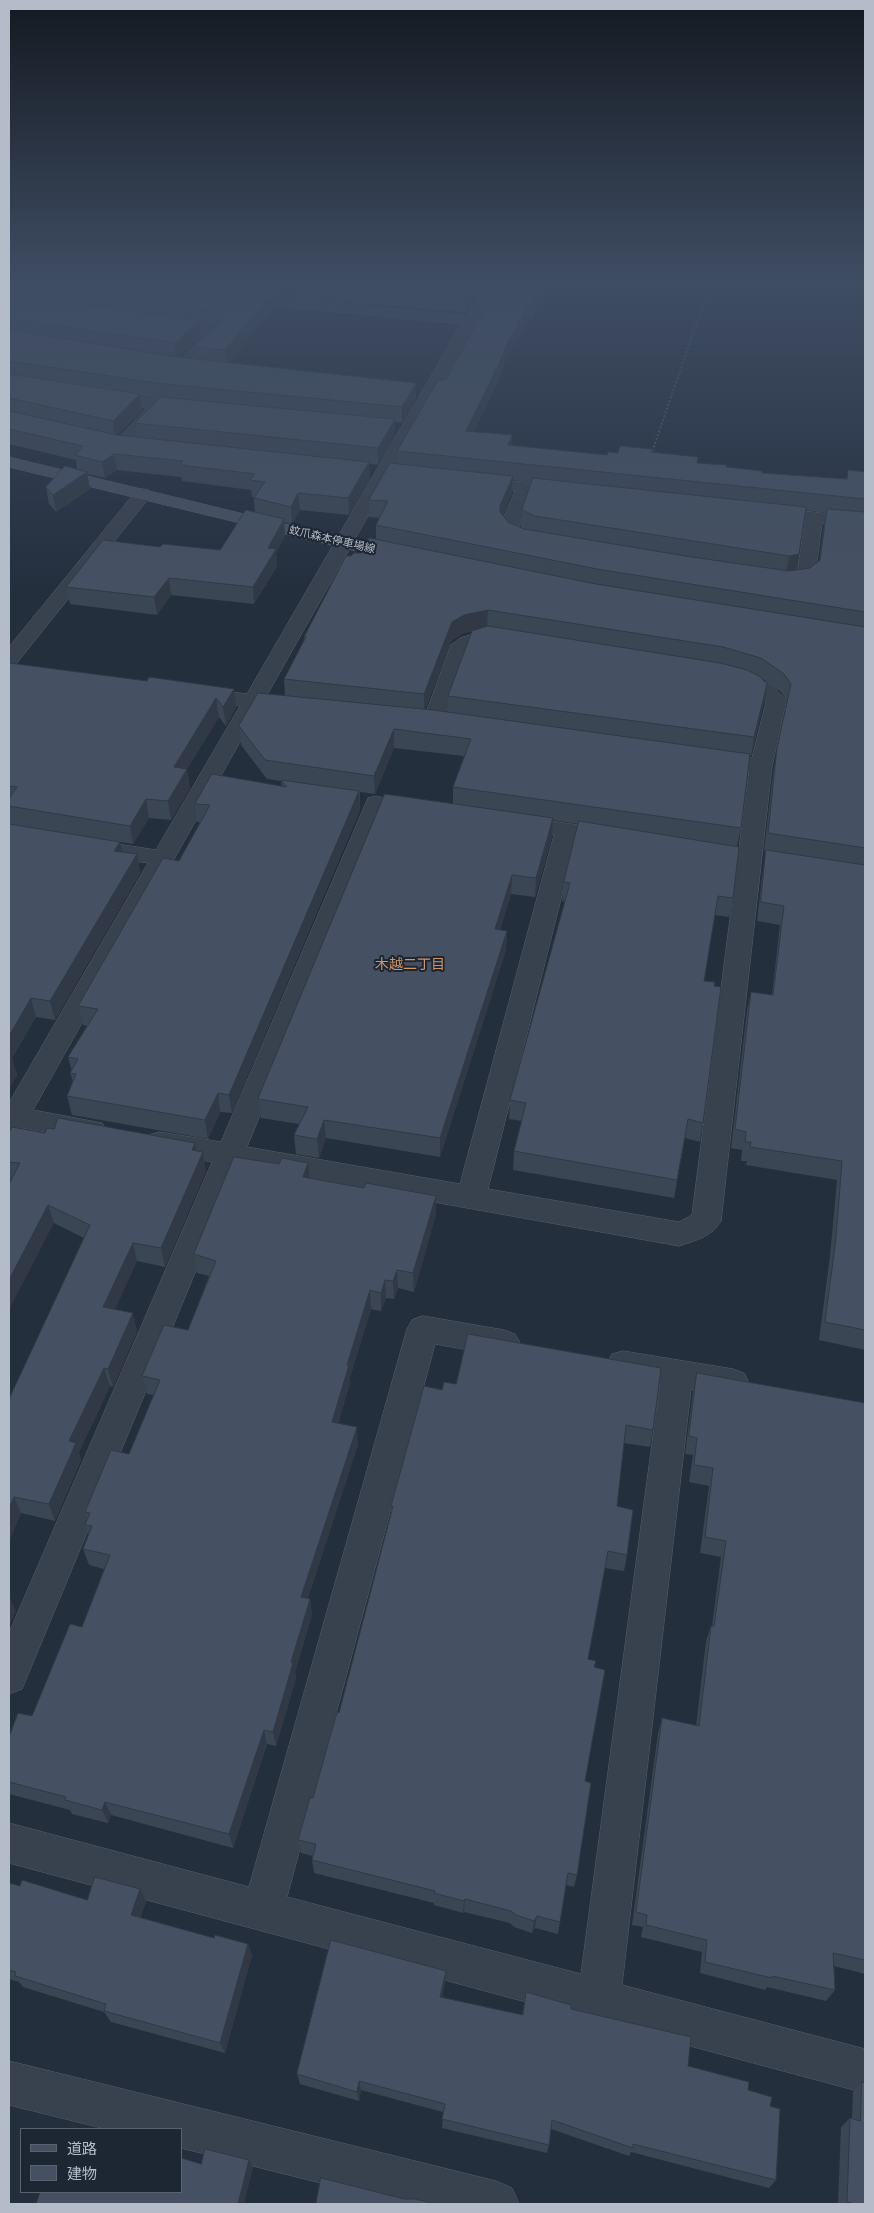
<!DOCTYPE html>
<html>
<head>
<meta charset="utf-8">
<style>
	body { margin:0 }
	#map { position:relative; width:874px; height:2213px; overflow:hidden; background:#242f3e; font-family:Arial,"Noto Sans JP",sans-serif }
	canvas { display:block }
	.frame { position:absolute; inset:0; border:10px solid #b4bcc9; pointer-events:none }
	.legend { position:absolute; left:20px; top:2128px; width:162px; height:65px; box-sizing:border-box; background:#1d2633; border:1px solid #59626f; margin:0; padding:6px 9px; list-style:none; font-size:15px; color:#b4bcc9 }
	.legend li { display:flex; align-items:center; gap:10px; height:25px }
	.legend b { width:25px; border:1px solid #59626f }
</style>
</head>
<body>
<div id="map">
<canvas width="874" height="2213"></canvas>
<div class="frame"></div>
<ul class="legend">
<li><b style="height:6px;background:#465061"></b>道路</li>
<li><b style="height:14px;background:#455162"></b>建物</li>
</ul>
</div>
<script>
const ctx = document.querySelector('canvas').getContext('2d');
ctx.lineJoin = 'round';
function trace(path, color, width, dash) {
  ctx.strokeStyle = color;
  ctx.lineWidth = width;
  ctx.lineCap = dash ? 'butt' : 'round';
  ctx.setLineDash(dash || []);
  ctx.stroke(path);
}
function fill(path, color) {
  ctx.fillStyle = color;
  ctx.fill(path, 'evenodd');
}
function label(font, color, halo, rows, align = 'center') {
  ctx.font = font + ' Arial,"Noto Sans JP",sans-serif';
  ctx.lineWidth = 4;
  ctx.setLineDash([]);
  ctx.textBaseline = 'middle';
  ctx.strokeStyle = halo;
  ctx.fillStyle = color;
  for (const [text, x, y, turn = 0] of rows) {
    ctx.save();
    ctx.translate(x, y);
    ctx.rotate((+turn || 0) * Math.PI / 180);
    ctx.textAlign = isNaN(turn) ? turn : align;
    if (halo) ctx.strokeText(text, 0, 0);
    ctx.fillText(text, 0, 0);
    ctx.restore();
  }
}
const minor = new Path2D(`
	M394 281C425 281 457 280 488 287L493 294 266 697 297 702 300 706 297 710 290 712 259 708 33 1110 102 1123 106 1130 102 1137 92 1140 22 1128 19 1134 9 1137V1103L148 863 85 853 77 851 73 846 77 841 85 839 156 850 240 706 191 698 188 694 191 690 198 688 247 694 461 324 237 302 230 298 237 294 466 316 479 294 401 285Z
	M164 320 216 328 223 332 185 370H175L173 367 205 335 159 327 157 324 159 321Z
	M104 393 190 404 196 406 198 409 196 412 190 414 163 410 126 448H114L112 445 147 408 99 401 96 398 99 395Z
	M476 477 568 487 574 488 577 492 574 496 568 497 531 493 519 527 528 533 544 537 547 541 544 545C531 548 509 541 501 529V524L515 491 470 486 468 482 470 478Z
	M143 489 149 490 152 494 149 498 16 664 9 666V647L137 490Z
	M767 507 865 518V528L822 523 815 576C806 589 785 587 771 584L769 580 771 576 792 575 797 573 805 521 761 516 758 512 761 508Z
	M482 632 511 635 514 639 511 643C496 647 484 640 470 648L443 721 440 725 433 727 426 725 423 721 451 645 460 638Z
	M731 670C755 676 773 681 786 702L772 766 721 1221C712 1237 696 1240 679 1246L239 1167 22 1689 9 1694V1633L212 1162 149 1149 145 1142 149 1135 159 1132 221 1142 368 798 376 796 384 798 387 803 247 1147 460 1184 554 835 508 828 505 823 508 818 516 816 612 830 620 832 623 837 620 842 612 844 576 839 488 1189 679 1222 692 1215 749 771 704 764 701 759 704 754 712 753 752 758 766 702C754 684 729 688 721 676L724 672Z
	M423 1316 504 1330 515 1334 520 1343 515 1352 504 1356 435 1344 287 1897 581 1974 660 1384 612 1374 607 1364 612 1354 623 1351 733 1369 744 1373 749 1383 744 1393 733 1397 691 1389 622 1985 865 2049V2093L9 1863V1823L249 1887 407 1329 412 1320Z
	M9 2061 496 2181 512 2188 519 2204H405L181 2148V2129H106L9 2105Z`);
const secondary = new Path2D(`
	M9 457 343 538 401 550 407 551 410 555 407 559 401 560 343 548 9 467Z`);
trace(minor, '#565f6c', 1);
trace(secondary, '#565f6c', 1);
trace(new Path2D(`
	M723 281 865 292
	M651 455 711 281`), '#44595c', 2, [2, 2]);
fill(minor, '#38414e');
fill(secondary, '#465061');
fill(new Path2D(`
	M9 281H290L276 296H273L274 308 229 363 416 383V399L402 423 395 422V436L378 465 369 464 370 479 349 515 300 510 292 524 284 522 285 536 276 553 277 566 254 604 171 595 157 615 70 604 66 587 160 547 220 550 255 512 254 497H252L251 490 182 481 181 477 117 470 105 478 87 474 90 489 56 512 49 504 46 487 77 469 76 460 9 444ZM200 324 215 326 194 347 196 359 178 357 201 336ZM140 396 158 399 135 423 137 437 117 435 142 410Z
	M296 281H550L532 318H529L506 359 496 386 474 431 512 446 607 455 652 449V452L697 463 762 473 846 479 848 470 865 472V1350L819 1340 830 1256 837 1180 746 1165 747 1161H741L742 1150 731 1148 747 1011 751 992 772 995 780 925 757 921 763 869 766 852 764 851 774 766 787 702 781 692 760 677 767 684 764 702 751 756H750L741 828 737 846 733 898 729 917 714 915 704 981 703 1123 700 1142 685 1138 674 1198 513 1170 514 1151 522 1121 509 1119 510 1100 565 902 562 901 564 882 578 824 553 820 552 837 535 897 511 894 500 930 507 931 506 950 440 1157 326 1138 319 1158 296 1154 294 1135 299 1124 261 1118 258 1099 453 804V787L464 756 394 748 375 794 360 792V810L232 1113 220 1112 208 1139 72 1115 67 1096 73 1082 70 1073 72 1071 68 1057 87 1026 83 1025 78 1006 179 861 200 822H197L195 804 282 786 281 781 267 779 241 745 239 726 285 695 284 679 304 640V637L351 556 361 553 376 539V525L380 518 369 517V500L397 464V451L446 380 484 309 485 298 490 288 488 285 475 283V295L466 312 295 298 294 284ZM513 480 532 482 522 510 521 527 508 522 503 515 512 493ZM805 510 826 513 819 561 810 568 796 570ZM472 631 448 696V713L425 710 452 640 464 633Z
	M9 663 147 681 234 689 236 707 226 726 219 717 187 769 190 788 171 820 149 818 133 844 120 842 122 852 137 854 140 873 55 1020 36 1017 12 1058 17 1075 9 1089Z
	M9 1133H45L196 1150 206 1171 165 1267 137 1261 115 1309 137 1331 113 1387 110 1386 79 1452 81 1460 55 1521 21 1513 9 1541V1399L84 1238 54 1223 11 1180 9 1179Z
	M308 1163 309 1178 436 1214 414 1292 398 1288 394 1299 386 1298 381 1311 371 1309 350 1377V1383L338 1423 358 1444 308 1598 310 1599 312 1615 295 1672 296 1678 276 1746 267 1744 233 1848 111 1815 108 1823 72 1814 70 1810 9 1794V1737L32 1716 82 1627 104 1569 89 1565 83 1549 89 1535 85 1525 88 1519 85 1512 129 1454 154 1395 147 1394 142 1376 188 1330 209 1276 197 1273 194 1254 279 1164Z
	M697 1373 865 1403V1974L834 1966 835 1990 826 2001 767 1987 765 1990 700 1973 702 1952 641 1937 643 1927 632 1925 658 1733 662 1718 696 1726 706 1641 711 1626H712L721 1557 700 1553 709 1486 689 1482 693 1455 685 1454 693 1391Z
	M424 1386 653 1430 650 1447 624 1443 617 1506 627 1555 624 1571 605 1568 588 1659 595 1667 577 1875 574 1887 566 1885 558 1934 535 1928 532 1933 514 1927 510 1923 464 1912 463 1913 434 1905V1903L314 1873 312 1860 313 1856 301 1853 298 1840 313 1798 339 1713 391 1514V1506Z
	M9 1883 20 1886 87 1900 140 1889 146 1902 140 1918 214 1938 248 1944 252 1955 225 2053 111 2022 104 2012 23 1987 19 1982 9 1979Z
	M446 1971 445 1982 442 1997 522 2015 526 1992 571 2009 688 2066 748 2090 770 2106 776 2180 769 2188 631 2152 629 2156 551 2129 549 2145 547 2153 442 2128 443 2112 361 2090 359 2101 300 2084 297 2074Z
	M862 2082 865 2204H838L841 2127 850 2118H852L853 2092Z`), '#3b4654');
fill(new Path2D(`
	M275 281H290L276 296Z
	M475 281V295L466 312V297Z
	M543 281H550L532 318V303Z
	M273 293 274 308 227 366 225 350Z
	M530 302 529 318 506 359 496 386 466 447V431L507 344Z
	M199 321 201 336 176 359 175 343Z
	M416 383V399L402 423V407Z
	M140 394 142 410 115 437 113 421Z
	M395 419V436L378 465V448Z
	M512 435V452L508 445Z
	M114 454 117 470 105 478 102 462Z
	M369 462 370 479 349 515 348 498Z
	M87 472 90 489 56 512 53 495Z
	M513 476 512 493 499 523 500 506Z
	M298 493 300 510 292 524 291 507Z
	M284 519 285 536 276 553 277 566 254 604 253 587 268 548Z
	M799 554 795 571 786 573 789 556Z
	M169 578 171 595 157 615 154 597Z
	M488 610 487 628 464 633 452 640 424 712V694L452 622 464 615Z
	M767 684 764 702 751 756 754 737Z
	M234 689 236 707 226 726 223 707Z
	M216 698 219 717 177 786 174 767Z
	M394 729V748L375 794 374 776Z
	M187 769 190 788 171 820 168 801Z
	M359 791 360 810 232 1113 229 1095Z
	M146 799 149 818 133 844 130 826Z
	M553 818 552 837 535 897 536 878Z
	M120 842 124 861 114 851Z
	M137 854 140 873 55 1020 50 1001Z
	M512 875 511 894 494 948 495 929Z
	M507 931 506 950 440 1157V1138Z
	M31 998 36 1017 12 1058 17 1075 9 1089V1036Z
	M218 1093 220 1112 208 1139 205 1120Z
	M324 1120 326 1138 319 1158 317 1139Z
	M195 1143 198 1161 192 1150Z
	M203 1152 206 1171 165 1267 161 1248Z
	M308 1163 310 1182 303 1177Z
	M436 1196V1214L414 1292 413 1273Z
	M48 1205 54 1223 9 1310V1280Z
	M133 1243 137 1261 108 1325 103 1307Z
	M397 1270 398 1288 394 1299 393 1281Z
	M385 1280 386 1298 381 1311V1293Z
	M370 1290 371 1309 350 1377V1383L334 1439 332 1422 347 1365Z
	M133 1313 137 1331 113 1387 108 1369Z
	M104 1368 110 1386 79 1452 81 1460 55 1521 49 1504 69 1441Z
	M357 1427 358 1444 303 1613 301 1597Z
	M14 1497 21 1513 9 1541V1508Z
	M9 1596 16 1611 9 1626Z
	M310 1599 312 1615 295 1672 296 1678 276 1746 273 1732 291 1662Z
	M264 1730 267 1744 233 1848 229 1834Z
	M105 1802 111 1815 108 1823 102 1810Z
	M140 1889 146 1902 137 1927 131 1915Z
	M465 1899 464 1912 463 1913 464 1901Z
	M537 1916 535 1928 532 1933 534 1921Z
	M248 1944 252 1955 225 2053 220 2043Z
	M446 1971 445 1982 440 2008V1997Z
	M359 2081 361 2090 359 2101 357 2092Z
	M249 2160 253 2168 244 2204H237Z`), '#303945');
const building = new Path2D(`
	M9 281H176L273 293 225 350 194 347 221 321 223 316 220 312Z
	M296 281H475L466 297 294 284Z
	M494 281H543L532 303 530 302 507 344 496 370 466 431 512 435 508 445 607 455 608 452 618 453 620 446 652 449 651 452 698 457 697 463 727 465 726 467 762 471V473L847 479 848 470 865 472V499L397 451 438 380H446L490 299 485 298Z
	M9 293 199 321 175 343 9 319Z
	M9 330 178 357 416 383 402 407 156 383 9 361Z
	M9 374 140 394 113 421 9 398Z
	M161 397 395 419 378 448 135 423Z
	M9 411 117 435 369 462 348 498 298 493 291 507 254 498 265 482 250 480 255 474 180 465 183 461 114 454 102 462 75 455 83 446 9 429Z
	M390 463 513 476 500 506V512L508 522 524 529 685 556 789 571 810 568 820 560 827 509 865 512V612L597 569 376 525 388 501 369 500Z
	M65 466 87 472 53 495 46 487Z
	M533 478 806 507 799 554 789 556 535 516 522 510Z
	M246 510 284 519 268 548 276 549 253 587 169 578 154 597 66 587 103 540 160 547 163 544 220 550Z
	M369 538 596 584 865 627V848L768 833 777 748 791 684 784 674 761 658 723 647 488 610 464 615 452 622 424 694 284 679 306 637H304L346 556H351L354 553H361Z
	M488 626 720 663 747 670 759 676 767 684 754 737 448 696 472 631Z
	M9 663 147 681 149 677 234 689 223 707 216 698 174 767 187 769 168 801 146 799 130 826 9 806V799L17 787 9 786Z
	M258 693 433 710 750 754 741 828 453 787 471 739 394 729 374 776 265 760 239 726Z
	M212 774 287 787 281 780 359 791 229 1095 218 1093 205 1120 67 1096 76 1074 70 1073 78 1059 68 1057 98 1009 78 1006 163 858 179 861 210 805 195 804Z
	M385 794 553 818 536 878 512 875 495 929 507 931 440 1138 324 1120 317 1139 294 1135 308 1107 258 1099Z
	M579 821 739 847 733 898 718 896 704 981 715 982 714 986 721 987 703 1123 688 1119 677 1180 514 1151 526 1103 510 1100 570 883 564 882Z
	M9 824 120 842 114 851 137 854 50 1001 31 998 9 1036Z
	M766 850 865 865V1330L825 1322 836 1238 842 1161 750 1147 751 1142H745L746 1132 735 1129 751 992 773 995 784 906 761 902Z
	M58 1118 195 1143 192 1150 203 1152 161 1248 133 1243 103 1307 133 1313 108 1369 104 1368 69 1441 76 1443 49 1504 14 1497 9 1508V1399L90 1225 48 1205 9 1280V1184L20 1163 9 1162V1133L12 1127 45 1133 47 1128 54 1129Z
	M234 1157 279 1164 282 1158 308 1163 303 1177 364 1188 366 1183 436 1196 413 1273 397 1270 393 1281 385 1280 381 1293 370 1290 347 1365H349L332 1422 357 1427 301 1597 310 1599 291 1662 293 1663 273 1732 264 1730 229 1834 105 1802 102 1810 65 1800 66 1797 9 1782V1737L18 1713 32 1716 70 1624 82 1627 110 1555 83 1549 92 1526 85 1525 90 1513 85 1512 111 1450 129 1454 160 1380 142 1376 164 1325 188 1330 216 1261 194 1254Z
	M468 1334 661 1368 653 1430 626 1425 617 1506 633 1510 627 1555 608 1551 588 1659 596 1661 594 1667 605 1670 585 1781 591 1783 577 1875 568 1873 560 1922 537 1916 534 1921 516 1915 511 1911 465 1899 464 1901 434 1893 435 1891 312 1860 316 1844 298 1840 310 1798H313L337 1712 339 1713 393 1506H391L424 1386 442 1390 444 1382 456 1384Z
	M697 1373 865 1403V1960L833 1953 835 1990 772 1976V1978L705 1962 707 1940 646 1925 647 1915 636 1912 662 1718 699 1726 711 1626H714L726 1541 705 1537 713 1468 694 1465 697 1438 689 1436Z
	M95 1877 140 1889 131 1915 214 1938 215 1935 248 1944 220 2043 104 2011 106 2004 15 1976 16 1972 9 1970V1883L20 1886 22 1880 87 1900Z
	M331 1940 446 1971 440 1997 523 2015 526 1992 571 2005V2009L691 2037 688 2066 749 2082 748 2090 772 2097 770 2106 780 2109 776 2180 633 2144V2148L552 2120 549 2145 442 2119 445 2104 359 2081 357 2092 297 2074Z
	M862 2082 865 2083V2204H855L847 2202 850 2118 860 2121Z
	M205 2149 249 2160 238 2204H36L40 2192H181V2158L201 2164Z
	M321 2178 404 2199H415L435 2204H316Z`);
fill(building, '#455162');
trace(building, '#303945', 1);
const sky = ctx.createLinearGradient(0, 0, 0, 591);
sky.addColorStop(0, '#141a22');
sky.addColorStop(0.48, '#3f4d63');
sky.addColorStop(1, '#3f4d6300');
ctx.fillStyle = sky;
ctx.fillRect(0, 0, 874, 591);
label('11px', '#b4bcc9', '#1d2633', [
	["蚊爪森本停車場線",332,540,13]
]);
label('14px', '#d59563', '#1d2633', [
	["木越二丁目",410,965]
]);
</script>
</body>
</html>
